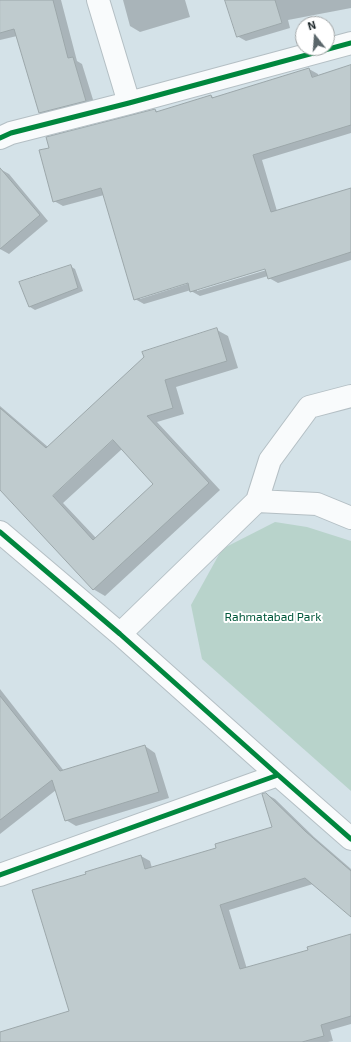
<!DOCTYPE html>
<html>
<head>
<meta charset="utf-8">
<style>
	body { margin:0 }
	#map { position:relative; width:351px; height:1042px; overflow:hidden; background:#d4e2e8; font-family:"Exo 2",sans-serif }
	canvas { display:block }
	.north { position:absolute; left:295px; top:16px; width:40px; height:40px; box-sizing:border-box; background:#fff; border:1px solid #a3a7a8; border-radius:50%; rotate:343deg; font-size:11px; font-weight:700; line-height:16px; text-align:center; color:#192326 }
	.north::after { content:''; display:block; margin:auto; width:14px; height:18px; background:#5a666a; clip-path:polygon(50% 0,100% 100%,50% 72%,0 100%) }
</style>
</head>
<body>
<div id="map">
<canvas width="351" height="1042"></canvas>
<div class="north">N</div>
</div>
<script>
const ctx = document.querySelector('canvas').getContext('2d');
ctx.lineJoin = 'round';
function fill(path, color) {
  ctx.fillStyle = color;
  ctx.fill(path, 'evenodd');
}
function trace(path, color, width, dash) {
  ctx.strokeStyle = color;
  ctx.lineWidth = width;
  ctx.lineCap = dash ? 'butt' : 'round';
  ctx.setLineDash(dash || []);
  ctx.stroke(path);
}
function label(font, color, halo, rows, align = 'center') {
  ctx.font = font + ' "Exo 2",sans-serif';
  ctx.lineWidth = 4;
  ctx.setLineDash([]);
  ctx.textBaseline = 'middle';
  ctx.strokeStyle = halo;
  ctx.fillStyle = color;
  for (const [text, x, y, turn = 0] of rows) {
    ctx.save();
    ctx.translate(x, y);
    ctx.rotate((+turn || 0) * Math.PI / 180);
    ctx.textAlign = isNaN(turn) ? turn : align;
    if (halo) ctx.strokeText(text, 0, 0);
    ctx.fillText(text, 0, 0);
    ctx.restore();
  }
}
fill(new Path2D(`
	M275 522 307 527 351 541V791L202 659 191 605 222 549Z`), '#b8d3cb');
fill(new Path2D(`
	M0 0H61L77 61 82 64 95 106 49 118 40 112 17 36 0 40Z
	M123 0H185L190 17 140 32 130 26Z
	M226 0H351V8L288 20 290 28 246 41 237 36Z
	M351 66V133L262 160 277 211 351 189V260L278 283 269 278 268 276 200 296 191 291V290L144 304 135 299 104 195 63 206 54 201 50 148 155 110 159 112 211 96 215 98 309 69 318 74V76ZM269 267 270 269 197 291V289ZM192 280 193 282 140 299V297Z
	M0 169 9 174 48 221 9 254 0 249Z
	M70 266 75 269 83 291 35 310 30 307 21 283Z
	M217 330 228 336 238 368 176 387 184 414 157 422 220 490 105 596 93 589 0 489V406L48 447ZM122 449 155 484 96 538 63 503Z
	M0 689 64 771 145 746 155 753 169 798 76 826 66 820 56 790 0 834Z
	M266 794 275 799 314 837 351 869V915L313 884 229 910 247 969 310 951 351 935V1024L330 1030 333 1041 328 1042H0V1033L71 1012 87 874 141 856 150 861 152 868 218 848 273 828Z`), '#0003');
const building = new Path2D(`
	M0 0H53L68 58 73 57 86 101 39 113 14 29 0 33Z
	M225 0H275L282 23 237 37Z
	M351 65V125L253 155 271 212 351 188V252L268 279 265 269 190 292 188 283 134 300 101 188 53 202 39 150 49 148 46 137 155 109 156 112 211 95 212 98 309 68 312 77Z
	M0 168 40 215 0 249Z
	M71 265 78 288 29 307 19 282Z
	M217 328 227 361 165 380 173 408 147 416 209 483 93 590 0 490V408L46 448 144 357 142 352ZM113 440 153 484 93 540 53 496Z
	M0 696 60 771 145 745 159 792 65 821 52 780 0 820Z
	M266 793 305 831 351 871V917L305 878 220 905 240 969 308 950 307 947 351 934V1016L321 1025 324 1036 302 1042H0V1032L69 1011 32 890 86 874 85 872 141 855 145 869 216 848 215 844 272 827 262 794Z`);
fill(building, '#bfcbce');
trace(building, '#9ca7aa', 1);
const street = new Path2D(`
	M98 0 129 103
	M0 138 11 133 129 103 351 43
	M257 501 270 460 309 407 351 396
	M0 532 120 634 278 775 351 839
	M120 634 257 501 317 504 351 518
	M0 875 278 775`);
trace(street, '#b4bfc4', 24);
trace(street, '#f9fbfc', 22);
trace(new Path2D(`
	M0 138 11 133 129 103 351 43
	M0 532 120 634 278 775 351 839
	M0 875 278 775`), '#00873e', 5);
label('12px', '#01583b', '#fff', [
	["Rahmatabad Park",273,617]
]);
</script>
</body>
</html>
